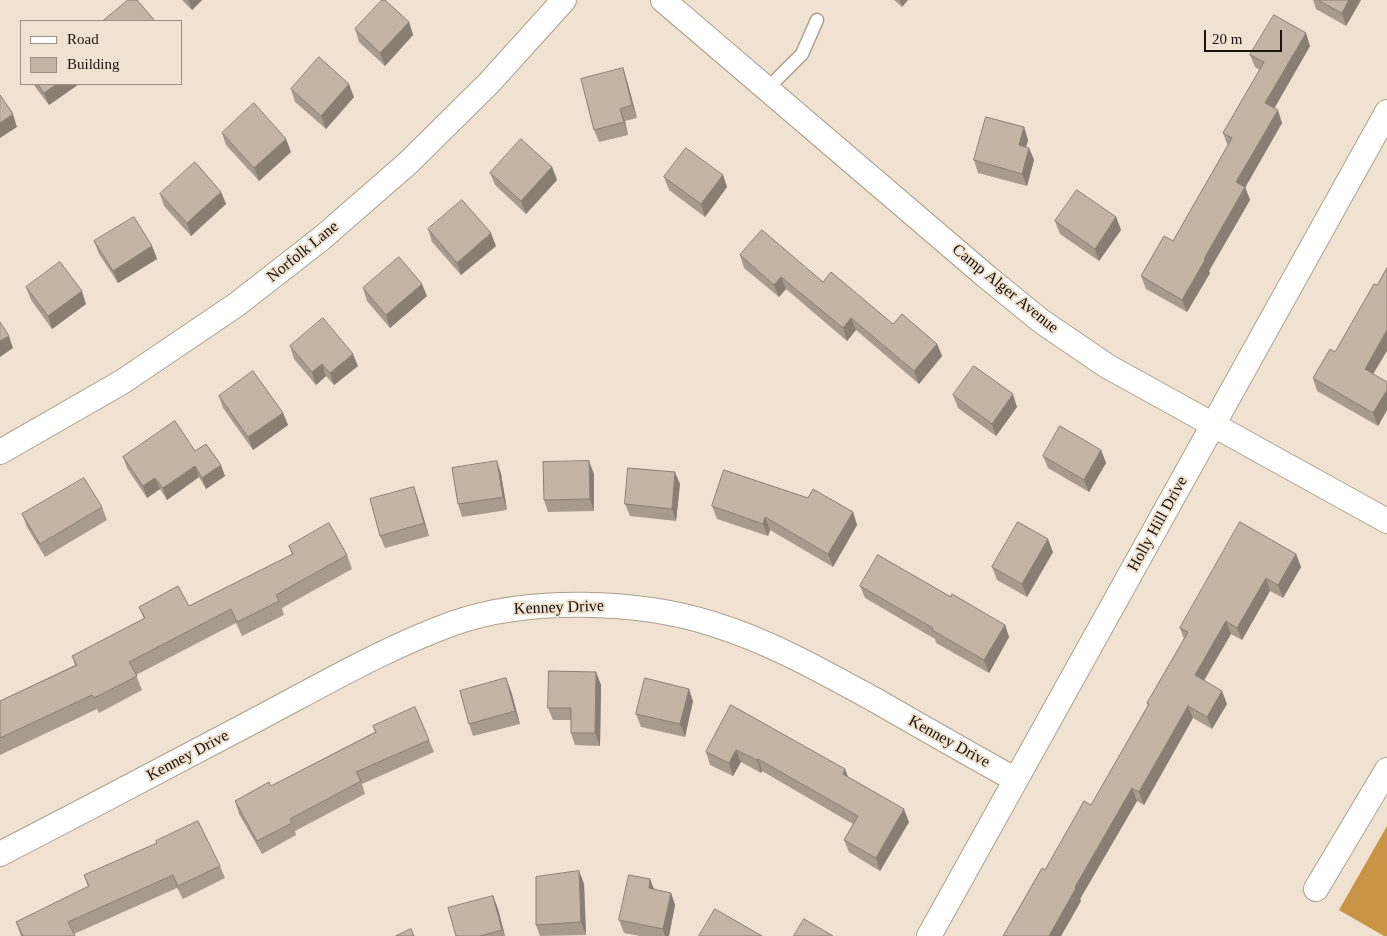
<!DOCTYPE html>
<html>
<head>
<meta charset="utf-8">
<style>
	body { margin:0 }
	#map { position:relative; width:1387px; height:936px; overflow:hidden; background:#f0e2d0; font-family:Georgia,serif }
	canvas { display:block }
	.legend { position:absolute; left:20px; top:20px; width:162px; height:65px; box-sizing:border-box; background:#f0e2d0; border:1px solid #9a8f82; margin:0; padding:6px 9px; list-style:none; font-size:15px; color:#18130d }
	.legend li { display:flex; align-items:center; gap:10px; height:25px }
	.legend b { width:25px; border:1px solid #9a8f82 }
	.scale { position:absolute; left:1204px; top:30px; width:78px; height:22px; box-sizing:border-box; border:2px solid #18130d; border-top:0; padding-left:6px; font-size:15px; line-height:18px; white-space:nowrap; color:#18130d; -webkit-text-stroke:4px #f0e2d0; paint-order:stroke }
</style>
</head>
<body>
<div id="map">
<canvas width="1387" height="936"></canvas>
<ul class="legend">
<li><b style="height:6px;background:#fff"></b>Road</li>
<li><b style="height:14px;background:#c2b5a3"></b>Building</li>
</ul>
<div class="scale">20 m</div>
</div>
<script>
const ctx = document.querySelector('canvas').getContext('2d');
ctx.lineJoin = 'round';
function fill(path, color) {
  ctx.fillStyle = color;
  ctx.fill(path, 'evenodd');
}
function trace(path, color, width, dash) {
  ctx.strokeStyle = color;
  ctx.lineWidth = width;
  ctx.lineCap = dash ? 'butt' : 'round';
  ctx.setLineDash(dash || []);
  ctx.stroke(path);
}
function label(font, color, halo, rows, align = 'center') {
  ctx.font = font + ' Georgia,serif';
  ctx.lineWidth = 4;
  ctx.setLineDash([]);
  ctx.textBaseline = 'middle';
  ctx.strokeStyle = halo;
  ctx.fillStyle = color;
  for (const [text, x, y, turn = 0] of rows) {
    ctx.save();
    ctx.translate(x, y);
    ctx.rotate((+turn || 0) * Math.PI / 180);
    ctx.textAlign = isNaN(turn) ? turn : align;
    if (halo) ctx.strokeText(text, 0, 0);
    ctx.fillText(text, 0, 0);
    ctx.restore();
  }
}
fill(new Path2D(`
	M1387 826V936H1384L1339 910Z`), '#c89445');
const service = new Path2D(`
	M767 89 802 54 817 20`);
const minor = new Path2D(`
	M663 0 987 277 1041 321 1107 366 1387 521
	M0 452 122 382 236 305 322 238 408 163 489 83 564 0
	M0 854C83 811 165 768 248 724 315 689 382 649 454 623 528 597 638 600 713 624 771 642 822 671 875 700 922 727 969 754 1016 780
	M1316 889 1387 770
	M929 936 1387 112`);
trace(service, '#ac9f8d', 15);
trace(minor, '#ac9f8d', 26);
trace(service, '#fff', 12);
trace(minor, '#fff', 24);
fill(new Path2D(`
	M182 0H202L192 10Z
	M894 0H908L902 7Z
	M1313 0H1361L1346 26 1316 9Z
	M409 22 413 35 385 66 359 42 355 29Z
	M1310 46 1274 108 1282 123 1245 187 1250 200 1209 271 1210 273 1187 312 1146 289 1141 276 1173 241 1228 146 1223 133 1260 70 1255 67 1250 55Z
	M623 68 627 81 637 118 625 121 628 135 599 142 594 130Z
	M33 84H79L49 105Z
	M291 89 354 97 326 129 295 102Z
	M1024 127 1028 140 1026 147 1029 148 1034 160 1027 186 978 173 974 160Z
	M222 133 286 139 291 152 259 181 226 145Z
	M552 167 557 180 526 214 495 185 490 173Z
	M723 175 727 187 705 217 669 190 664 177Z
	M221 192 226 204 191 236 164 206 160 194Z
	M1116 217 1121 230 1099 261 1060 234 1055 221Z
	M428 229 496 246 461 275 432 242Z
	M94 241 152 246 157 259 118 283 99 254Z
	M740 255 823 282 893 324 937 344 942 356 919 384 856 330 847 341 786 289 779 297 744 268Z
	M26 287 86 304 52 329 31 300Z
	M363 288 427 296 390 328 367 301Z
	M290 346 358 366 334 385 326 376 316 385 294 359Z
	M1373 374 1387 382V410L1378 426 1317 391 1313 378Z
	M953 395 1017 407 996 436 958 408Z
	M219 396 283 413 288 425 253 450 223 408Z
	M1101 450 1106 463 1089 492 1048 468 1043 456Z
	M195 451 225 476 206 489 199 477 167 500 160 489 147 498 127 468 123 457Z
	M497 461 501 474 507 510 462 517 458 504Z
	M594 474V511L548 512 544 500Z
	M680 484 676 521 630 516 625 504Z
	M418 499 429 536 385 548 380 536Z
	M712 506 853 512 857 525 833 567 770 530 768 536 717 519Z
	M102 507 107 520 45 557 27 527 22 514Z
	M289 546 347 555 352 569 282 608 284 615 242 636 236 623 136 675 142 690 99 713 97 709 0 755V701L75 665 72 656 144 619 139 607 189 606 292 555Z
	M1053 552 1027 597 997 580 992 567Z
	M1296 554 1301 567 1283 598 1270 591 1242 640 1231 634 1204 681 1227 704 1212 729 1193 718 1144 805 1137 801 1080 899 1081 901 1061 936H1003L1045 870 1091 805 1148 706 1147 703 1184 639 1180 628Z
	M860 586 951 597 1005 625 1009 637 989 673 936 643 935 639 865 598Z
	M596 672 601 685 600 746 575 745 571 733V720H553L548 708Z
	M511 691 520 724 473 736 469 724Z
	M693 701 685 737 641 727 636 714Z
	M731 705 848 777 909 822 880 871 849 852 844 840 853 824 762 771 761 773 741 762 733 776 710 765 706 752Z
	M373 726 429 740 434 752 362 784 365 794 295 831 296 835 262 854 239 814 235 801 271 786 375 732Z
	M220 866 225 878 183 899 177 888 74 934 75 936H21L16 922 88 887 84 875Z
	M579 871 584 884 586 935 540 936 536 925Z
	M650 879 654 889 671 893 675 905 669 936H640L624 933 619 920Z
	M493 896 498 909 505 936H456Z`), '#a79c8c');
fill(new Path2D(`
	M188 0H202L192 10Z
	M900 0H908L902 7Z
	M1349 0H1361L1346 26 1342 13Z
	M409 22 413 35 385 66 380 53Z
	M1306 33 1310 46 1270 116 1265 103Z
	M623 68 627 81 637 118 632 105Z
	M57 84H79L49 105 44 93Z
	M349 84 354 97 326 129 321 116Z
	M620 109 625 121 628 135Z
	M1278 110 1282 123 1241 195 1236 182Z
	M13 114 17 127 0 138V123Z
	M1024 127 1028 140 1023 158 1019 145Z
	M286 139 291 152 259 181 254 168Z
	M1029 148 1034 160 1027 186 1022 174Z
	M552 167 557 180 526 214 521 201Z
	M723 175 727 187 705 217 701 204Z
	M1245 187 1250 200 1209 271 1210 273 1187 312 1182 300 1204 259Z
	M221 192 226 204 191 236 187 223Z
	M1116 217 1121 230 1099 261 1095 249Z
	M491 233 496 246 461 275 457 263Z
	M152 246 157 259 118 283 113 271Z
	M781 277 786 289 779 297 774 285Z
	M422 284 427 296 390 328 386 315Z
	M82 291 86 304 52 329 48 316Z
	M851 318 856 330 847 341 843 328Z
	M1387 330V351L1369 381 1365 369Z
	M9 336 13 348 0 357V341Z
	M937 344 942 356 919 384 914 371Z
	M353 354 358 366 334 385 330 373Z
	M322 364 326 376 316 385 312 372Z
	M1387 390V410L1378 426 1373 413Z
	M1013 394 1017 407 996 436 992 424Z
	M283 413 288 425 253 450 248 437Z
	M1101 450 1106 463 1089 492 1084 480Z
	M497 461 501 474 507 510 503 497Z
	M589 461 594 474V511L590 499Z
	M221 465 225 476 206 489 202 478Z
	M195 466 199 477 167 500 163 488Z
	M675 472 680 484 676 521 672 509Z
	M155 478 160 489 147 498 143 486Z
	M414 487 418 499 429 536 424 523Z
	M853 512 857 525 833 567 828 554Z
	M765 517 770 530 768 536 763 524Z
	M1048 539 1053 552 1027 597 1022 584Z
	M1296 554 1301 567 1283 598 1278 585Z
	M1266 578 1270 591 1242 640 1237 628Z
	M1226 621 1231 634 1199 688 1195 675Z
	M1005 625 1009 637 989 673 984 660Z
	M596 672 601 685 600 746 595 733Z
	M506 678 511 691 520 724 515 711Z
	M689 689 693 701 685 737 680 724Z
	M1222 691 1227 704 1212 729 1207 717Z
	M1188 706 1193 718 1144 805 1139 792Z
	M736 750 741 762 733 776 729 763Z
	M758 759 762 771 761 773 757 760Z
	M845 769 850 782 843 774Z
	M1132 788 1137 801 1080 899 1081 901 1061 936H1049L1075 887Z
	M904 809 909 822 880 871 876 858Z
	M579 871 584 884 586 935 581 922Z
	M650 879 655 892 649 888Z
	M671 893 675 905 669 936H665L663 929Z
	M493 896 498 909 505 936 502 930Z`), '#887f72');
const building = new Path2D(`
	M128 0H137L155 21H103Z
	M382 0H385L409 22 380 53 355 29Z
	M1318 0H1349L1342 13Z
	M1274 15 1306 33 1265 103 1278 110 1236 182 1245 187 1204 259 1205 260 1182 300 1141 276 1164 236 1173 241 1232 138 1223 133 1264 62 1250 55Z
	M319 57 349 84 321 116 291 89Z
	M623 68 632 105 620 109 624 122 594 130 581 79Z
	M38 84H57L44 93Z
	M0 95 13 114 0 123Z
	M254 103 286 139 254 168 222 133Z
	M986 117 1024 127 1019 145 1029 148 1022 174 974 160Z
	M521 139 552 167 521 201 490 173Z
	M686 148 723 175 701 204 664 177Z
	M195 162 221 192 187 223 160 194Z
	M1077 190 1116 217 1095 249 1055 221Z
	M462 200 491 233 457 263 428 229Z
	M134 217 152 246 113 271 94 241Z
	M762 230 823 282 831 272 893 324 902 314 937 344 914 371 851 318 843 328 781 277 774 285 740 255Z
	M399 257 422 284 386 315 363 288Z
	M60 262 82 291 48 316 26 287Z
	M1387 268V330L1365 369 1387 382V390L1373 413 1313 378 1330 349 1335 352 1374 284 1377 285Z
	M323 318 353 354 330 373 322 364 312 372 290 346Z
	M0 322 9 336 0 341Z
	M974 366 1013 394 992 424 953 395Z
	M253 371 283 413 248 437 219 396Z
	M175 421 195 451 206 444 221 465 202 478 195 466 163 488 155 478 143 486 123 457Z
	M1060 426 1101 450 1084 480 1043 456Z
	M497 461 503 497 458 504 452 468Z
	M589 461 590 499 544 500 543 462Z
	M628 468 675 472 672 509 625 504Z
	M724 470 808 498 813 489 853 512 828 554 765 517 763 524 712 506Z
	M84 478 102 507 40 544 22 514Z
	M414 487 424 523 380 536 370 499Z
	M1018 522 1048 539 1022 584 992 567Z
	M1240 522 1296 554 1278 585 1266 578 1237 628 1226 621 1195 675 1222 691 1207 717 1188 706 1139 792 1132 788 1075 887 1076 888 1049 936H1003L1042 868 1045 870 1084 801 1091 805 1149 704 1147 703 1188 632 1180 628Z
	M329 523 347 555 276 595 279 601 237 622 231 609 129 662 137 676 94 698 92 695 0 738V701L77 665 72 656 145 618 139 607 178 586 189 606 293 554 289 546Z
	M878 555 951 597 952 594 1005 625 984 660 932 630 933 628 860 586Z
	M549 671 596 672 595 733H571V708H548Z
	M506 678 515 711 469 724 460 691Z
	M645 678 689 689 680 724 636 714Z
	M731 705 845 769 843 774 904 809 876 858 844 840 858 816 758 759 757 760 736 750 729 763 706 752Z
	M415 707 429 740 356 772 361 781 290 819 292 823 257 841 235 801 269 782 271 786 376 732 373 726Z
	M198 821 220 866 178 886 173 875 68 922 75 936H23L16 922 89 886 84 875 157 843 156 841Z
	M579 871 581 922 536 925V877Z
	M629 875 650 879 649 888 671 893 663 929 619 920Z
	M493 896 502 930 480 936H456L448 908Z
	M715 909 762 936H699Z
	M804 919 833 936H794Z
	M411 929 414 936H396Z`);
fill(building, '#c2b5a3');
trace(building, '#887f72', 1);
label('16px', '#18130d', '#f0e2d0', [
	["Norfolk Lane",303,252,-39],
	["Camp Alger Avenue",1005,289,39],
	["Holly Hill Drive",1158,524,-61],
	["Kenney Drive",559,608,-2],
	["Kenney Drive",949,742,29],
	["Kenney Drive",188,756,-28]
]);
</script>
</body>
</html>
